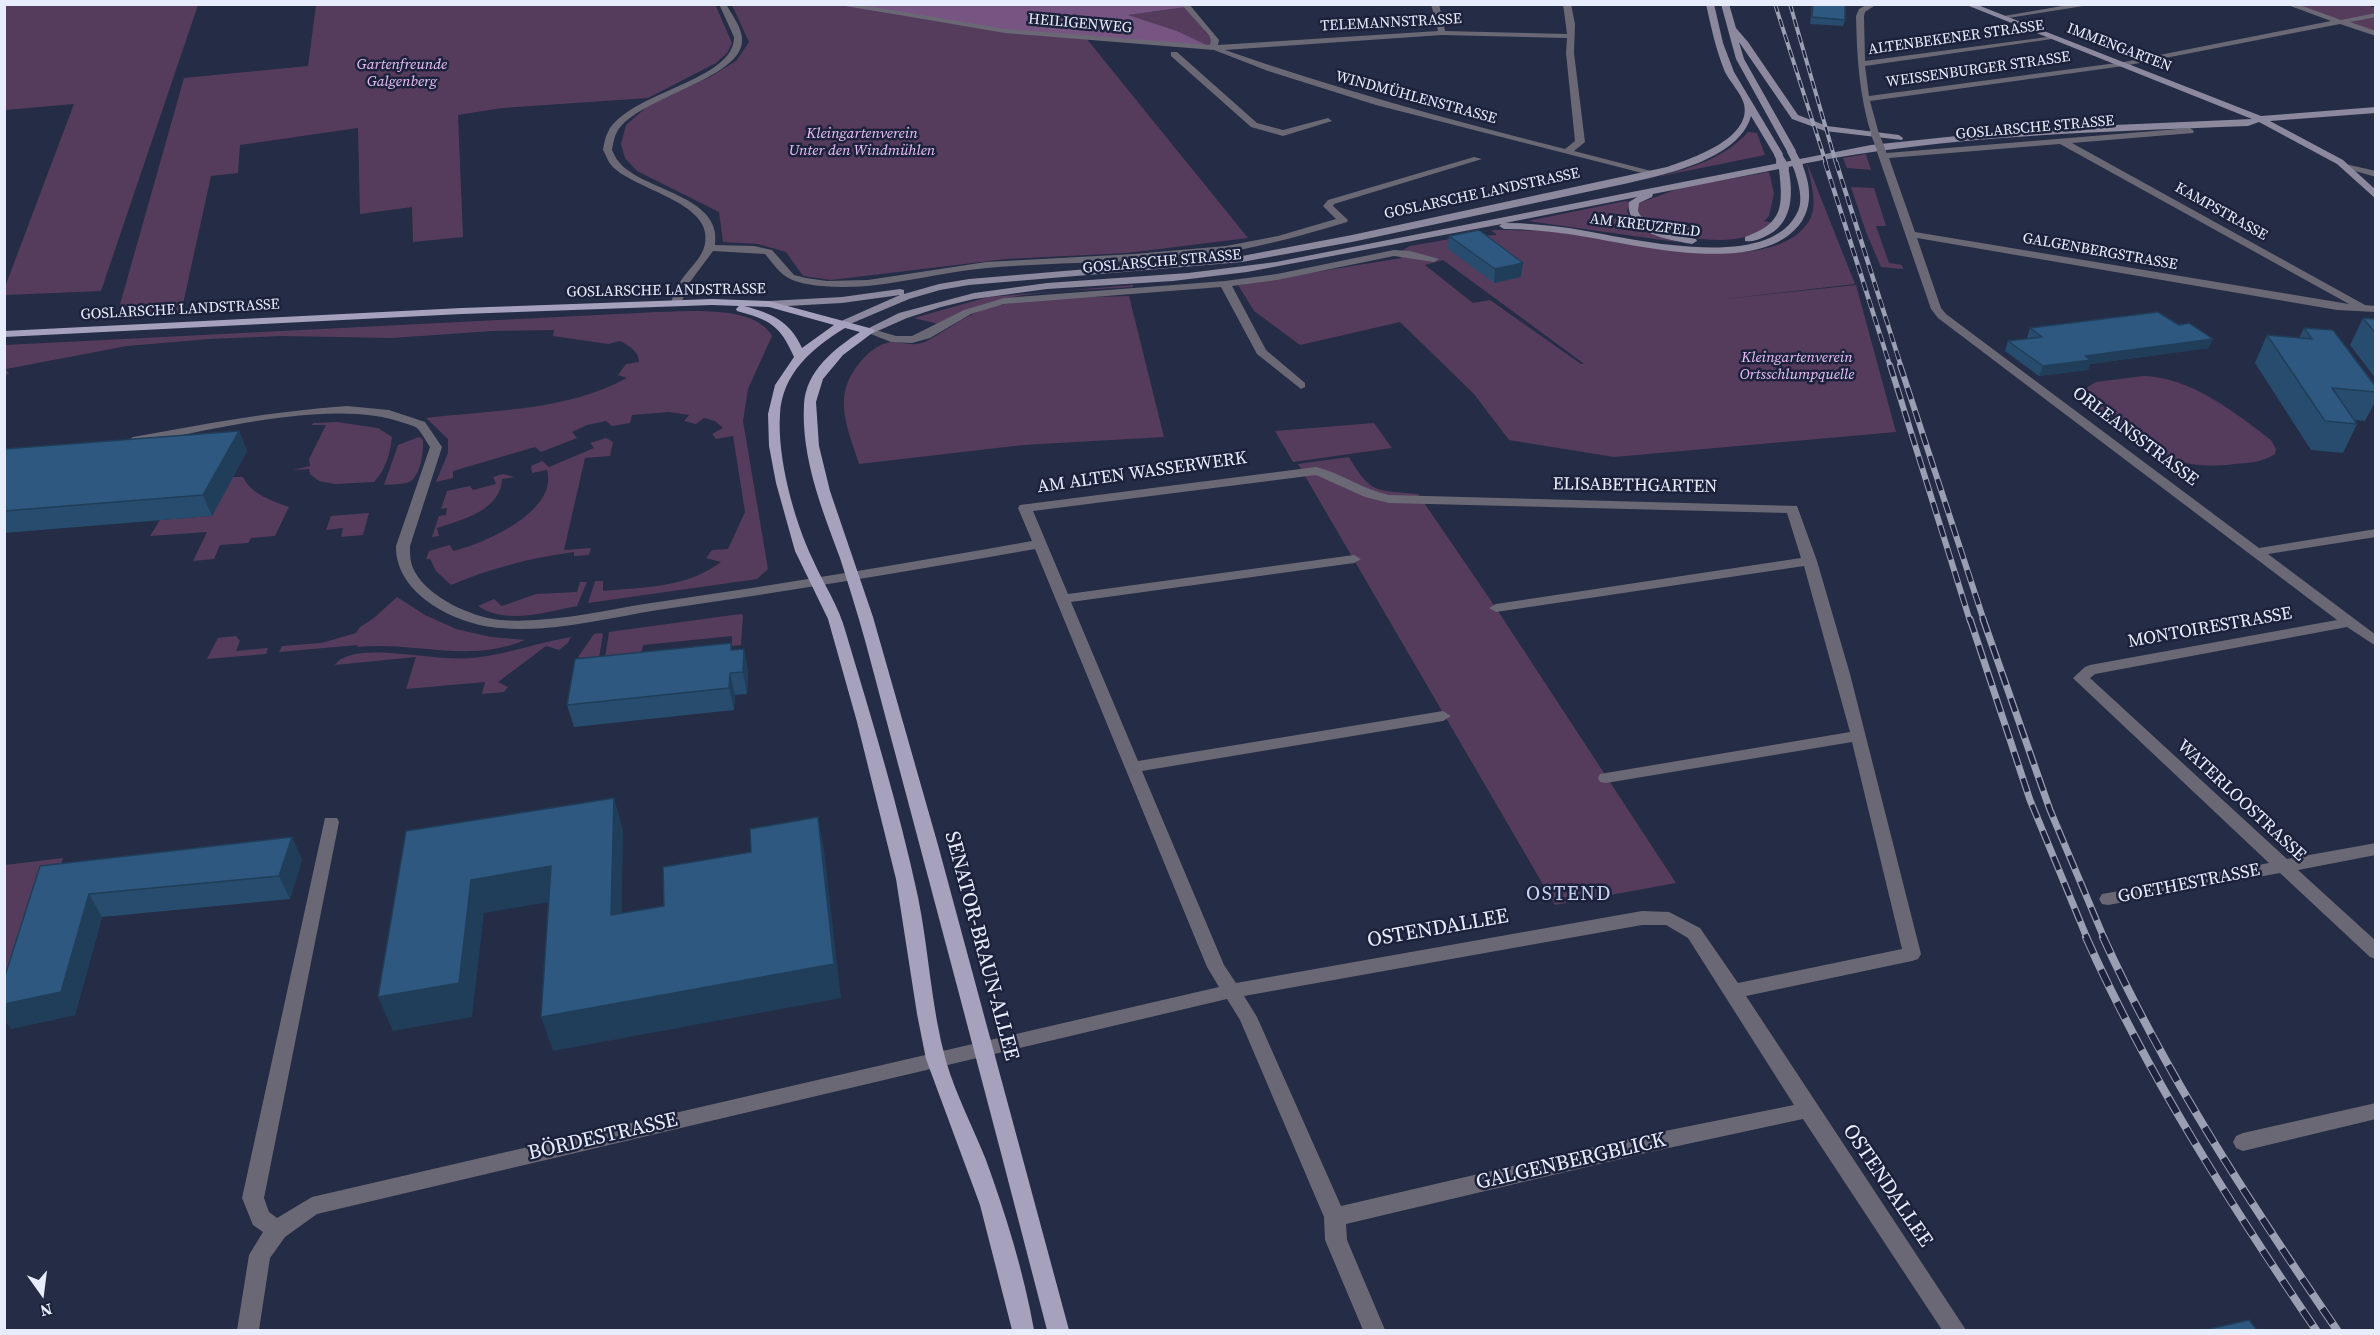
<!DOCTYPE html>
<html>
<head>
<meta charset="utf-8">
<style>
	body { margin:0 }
	#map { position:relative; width:2380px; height:1335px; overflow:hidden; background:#252c45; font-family:"Source Serif 4",serif }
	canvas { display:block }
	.frame { position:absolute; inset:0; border:6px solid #e8edfe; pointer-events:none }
	.north { position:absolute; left:12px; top:1263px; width:60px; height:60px; -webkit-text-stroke:4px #1c223b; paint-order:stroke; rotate:166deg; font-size:16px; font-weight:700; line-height:24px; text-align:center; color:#e8edfe }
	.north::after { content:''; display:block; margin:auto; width:21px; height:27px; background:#e8edfe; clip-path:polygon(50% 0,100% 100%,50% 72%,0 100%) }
</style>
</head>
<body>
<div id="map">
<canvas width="2380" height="1335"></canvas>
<div class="frame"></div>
<div class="north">N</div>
</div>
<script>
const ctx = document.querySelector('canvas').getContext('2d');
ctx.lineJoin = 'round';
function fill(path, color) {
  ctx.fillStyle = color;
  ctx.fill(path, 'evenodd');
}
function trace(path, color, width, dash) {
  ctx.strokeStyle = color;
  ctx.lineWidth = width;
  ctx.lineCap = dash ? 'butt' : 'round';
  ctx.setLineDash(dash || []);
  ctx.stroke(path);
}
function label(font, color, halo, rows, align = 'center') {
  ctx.font = font + ' "Source Serif 4",serif';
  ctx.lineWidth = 5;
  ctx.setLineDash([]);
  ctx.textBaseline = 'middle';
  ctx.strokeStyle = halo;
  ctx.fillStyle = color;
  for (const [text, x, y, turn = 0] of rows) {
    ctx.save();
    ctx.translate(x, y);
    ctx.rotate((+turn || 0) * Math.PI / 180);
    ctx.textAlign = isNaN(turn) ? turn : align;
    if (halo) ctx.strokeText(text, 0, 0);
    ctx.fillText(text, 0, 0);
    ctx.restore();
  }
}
fill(new Path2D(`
	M5 4 198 5 101 291 5 295V287L74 104 5 110Z
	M715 4 732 43 727 53 716 63 648 98 502 108 458 115 463 237 413 242 412 207 360 214 358 128 240 145 238 173 211 176 181 313 117 315 184 78 308 66 316 5Z
	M2364 4 2375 8V32L2293 5Z
	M732 5H838L1086 38 1248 238 1127 253 1006 259 831 280 803 276 786 252 758 244 723 242 719 212 637 171 625 158 621 144 626 125 649 105 710 77 736 61 749 42Z
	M1186 7 1212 34 1213 48 1176 31 1127 15Z
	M1748 132 1757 133 1765 155 1657 177C1691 168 1725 158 1748 132Z
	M1866 154 1871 170 1847 168 1843 158Z
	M1807 163 1855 284 1716 300 1856 285 1896 432 1614 457 1509 440 1474 394 1400 322 1300 345 1254 311 1238 285 1401 258 1403 250 1410 246 1462 237 1497 235 1491 230C1515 230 1539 230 1564 233 1620 239 1772 281 1809 221 1819 205 1810 180 1807 163ZM1443 260 1583 363V364H1581L1490 300 1473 303 1425 265Z
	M1769 172 1774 193 1769 216 1764 221 1773 223C1766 227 1759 232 1752 235 1720 246 1666 238 1639 217L1636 205 1639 203 1683 187Z
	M1851 187 1874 188 1886 226H1876L1889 263 1902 265 1903 269 1881 267 1866 232Z
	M1625 201 1632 202 1627 211 1631 220 1638 225 1676 242 1528 221Z
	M1133 285V287C1064 292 1000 288 938 324L914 318 988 297Z
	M1129 296 1164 437 1023 445 859 464C847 425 831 396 861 361 867 354 877 345 887 343 898 339 911 349 927 341 946 331 962 317 983 310 1021 296 1087 298 1129 296Z
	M657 312C688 311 756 305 772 336L748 389 743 421 768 569 757 579 588 603 595 581H603V591C644 587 687 588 721 562L706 558 712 550 728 549 745 512 733 436 716 439 712 434 723 428 715 421 704 418 696 424 684 421 689 415 669 412 632 415 630 423 612 426 606 421 587 425 572 432 577 438 541 452 535 447 453 471V478L436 482 448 453V439L426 418C492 410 567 411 627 378L618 375 626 364 639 362C638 350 629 346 620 341L608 344 553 336 554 330 492 331 392 338 283 336 209 339 127 346 6 369 9 374 5 375V345Z
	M2143 376C2191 377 2234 412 2271 440L2276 449 2275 454C2263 462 2249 463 2235 464 2176 471 2158 454 2112 421 2102 414 2086 406 2081 395L2089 386 2096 382Z
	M337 422 378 428 392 437C390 454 386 469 374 482L335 484 319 481 310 474 309 469 293 470 310 466 309 459 326 425H312L313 423Z
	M1374 423 1392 448 1293 462 1275 431Z
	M419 437 423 440C424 451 420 478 409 482 402 485 391 484 384 485L398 445Z
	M606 438 613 442 610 456 585 458 564 550 591 548 589 555 574 556V552C530 558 491 568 451 585L436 571 430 559H426L429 551 450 545 453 551C484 544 559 511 547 470L532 473 531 466 542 461 549 467 594 448 590 443Z
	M1349 457C1371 495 1377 490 1418 494L1496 608 1676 883 1555 905 1298 464Z
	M503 474 515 477 502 479C501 510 462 520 437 528L439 536 432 537 439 516 446 515 447 508 441 509 447 491 470 486 473 490 496 484 493 477Z
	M233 477H243C251 494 272 501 289 507L275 536 251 538 248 543 220 545 214 559 193 561 207 532 150 536 160 520 212 516Z
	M369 513 363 535 341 537 343 528 326 530 331 516Z
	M580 582H587L577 606C546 612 506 625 478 606L494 599 502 606 536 594 577 592Z
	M397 597 425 615 456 629 491 637 525 640C468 664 416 641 357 647L358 645 279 652 282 646 321 643 356 633 360 627 374 618Z
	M740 614 743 615 741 645 732 646V636L643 645 641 655 605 657 609 632Z
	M600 633 603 634 599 658 582 659 578 657 594 634Z
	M236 636 240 641 236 651 268 648 266 654 207 659 218 638Z
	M571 637 568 643 559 650 546 646 498 682 508 687 504 692 482 694 485 682 406 689 416 657 335 665C349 645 403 655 424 656 443 658 462 660 480 657 511 653 540 642 571 637Z
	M63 858 5 1028V865Z`), '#553c5d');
fill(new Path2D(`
	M838 5H1184L1186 7 1128 15 1177 31 1213 48 1005 31Z`), '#775582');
fill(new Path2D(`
	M719 4H726C732 15 741 26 742 38 746 79 636 97 617 132 614 137 613 144 612 150 614 154 616 159 619 162 642 191 723 195 715 245L754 246 772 250 794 275 806 278 827 281 868 280 986 262 1134 254 1226 246 1278 236 1336 219 1323 206 1328 200 1474 157 1482 159 1334 204 1333 206 1348 220 1347 222C1307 234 1268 245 1228 252 1148 264 1067 261 987 268 928 273 867 295 807 284 784 280 779 271 765 254L713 251 690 282 681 303 676 306 671 303C673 296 676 288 680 282 688 269 702 259 705 244 714 202 634 190 612 166 608 162 606 155 603 150 604 144 605 137 608 132 628 92 735 81 734 37Z
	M835 4H855L1005 29 1210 45 1211 40 1209 35 1181 4H1189L1219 40 1218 45 1438 31 1431 4H1439L1445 31 1567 34 1563 4H1571L1575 24 1574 53 1585 142 1574 151 1659 173 1654 176 1376 105 1268 71 1214 50 1005 33ZM1442 35 1567 38 1566 53 1575 141 1565 149C1450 120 1336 89 1225 50Z
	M1868 4H1877L1865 12 1864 16 1865 61 2055 36 2059 38 1865 66 1869 96 2124 62 2331 21 2285 4H2297L2341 20 2376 13V17L2350 22 2376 31V36L2340 24 2124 66 1870 101 1879 134 1875 137 1871 134C1859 93 1857 58 1856 16L1859 9Z
	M2074 4H2096L2002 19 1998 17Z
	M1171 52H1177L1257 123 1283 130 1328 118 1332 121 1283 136 1251 127 1171 56Z
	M2190 128 2194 131 2193 133 2072 143 2365 305 2376 306V312L2337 310 1917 238 1941 308 1946 314 2259 548 2376 529V537L2268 554 2376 635V646L2347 627 2095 674 2090 678 2287 859 2376 843V855L2298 870 2376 941V959L2370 957 2280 873 2108 905 2102 904 2099 899 2102 894 2108 893 2269 863 2076 681 2073 678 2085 667 2090 665 2337 620 1938 318 1931 309 1877 152 1882 149 1887 153ZM2060 144 2349 304 1915 232 1889 158Z
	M2341 163 2376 171V177L2341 167Z
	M1394 250 1410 251 1439 259 1434 262 1394 256 1277 280 1232 286 1266 350 1305 383V387L1301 389 1257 354 1221 287 1004 304 971 314 930 338 912 343 891 342 863 331 869 328 896 336H912L964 310 1004 298 1225 281 1277 274Z
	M347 406 389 410 425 422 442 447 410 546C410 556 410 563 415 572 429 598 472 617 500 620 553 624 607 609 658 602 783 584 908 563 1032 541L1018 508 1020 505 1316 467C1342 473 1363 490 1389 495L1797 506 1817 561 1850 674 1921 954 1918 959 1912 961 1746 996 1966 1330H1942L1803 1119 1650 1152 1346 1224 1347 1240 1385 1330H1363L1325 1240 1324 1217 1240 1020 1227 999 317 1214 285 1237 270 1258 259 1330H237L249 1255 263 1232 253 1225 242 1198 325 818H337L339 822 264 1198 269 1212 277 1218 312 1197 1219 987 1207 967 1035 549C910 571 784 592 658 610 607 618 553 633 500 628 457 625 395 595 396 546L430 447C426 441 422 433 417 428 414 426 408 424 404 423 335 397 206 431 133 445L127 441 133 437C204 424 274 411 347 406ZM1316 475 1365 497 1389 503 1787 513 1801 558 1496 604 1489 608 1496 612 1804 566 1850 732 1606 773 1600 774 1598 778 1600 782 1606 783 1852 742 1902 949 1738 983 1700 928 1669 912 1642 911 1236 983 1224 965 1142 771 1443 721 1451 716 1443 711 1138 761 1071 602 1354 563 1361 559 1354 555 1068 594 1033 511ZM1642 925H1666L1688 938 1794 1105 1650 1134 1341 1206 1257 1017 1244 996Z
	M2376 1103V1119L2243 1151 2236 1148 2233 1142 2236 1136 2243 1133Z`), '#6a6875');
fill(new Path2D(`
	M1706 4H1714L1723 43 1734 72 1777 144 1783 154 1781 156H1775L1751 116C1739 160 1663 175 1624 184L1352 242 1242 262 969 285 940 290 909 299 843 327 839 326V322L900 295 842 303 769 307 764 304 769 301 842 297 900 289 904 290V294L939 284 969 279 1242 256 1352 235 1667 167C1690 159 1752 139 1744 104 1741 93 1730 82 1725 72 1716 50 1711 27 1706 4Z
	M1721 4H1729L1736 28 1748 42 1798 115 1827 126 1899 135 1903 138 1902 140 1825 131 1792 119 1739 42 1744 59 1796 151 1788 153 1736 59Z
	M1964 4H1975L2261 116 2376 107V113L2270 121 2343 160 2376 190V199L2337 164 2259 122 2248 126C2098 132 1949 135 1802 164 1810 183 1813 203 1802 221 1762 281 1627 242 1568 234 1546 231 1525 229 1504 229L1499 226 1502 224 1247 272 1173 281 1047 289 974 299 941 307 907 318 873 333H865L863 331 899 313 974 293 1047 283 1188 273 1276 262 1871 145 2023 129 2252 119ZM1793 166C1797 179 1804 198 1798 211 1770 276 1622 236 1569 228 1547 225 1526 223 1505 223L1637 197 1629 202C1625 233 1669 240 1692 244L1697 241 1696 239C1676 234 1647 232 1638 211L1639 203 1652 197 1653 194 1779 169C1783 206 1784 223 1745 237V241C1752 242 1758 240 1764 237 1793 225 1794 194 1788 167Z`), '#8c889d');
fill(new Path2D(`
	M712 299 769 301 873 329 875 331 843 355 823 379 816 402 819 446 830 491 873 617 938 845 1069 1330H1047C988 1101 927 873 866 644 858 615 849 586 840 558 822 509 801 458 804 404 806 371 834 349 860 332L845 328C812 348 782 374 780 414 777 458 794 520 813 560 824 585 839 606 846 633 872 720 899 808 918 897 929 951 931 1007 946 1061 956 1095 973 1127 986 1160 1006 1215 1024 1273 1034 1330H1012L980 1205 926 1059 917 1014 896 879 857 722 828 619 795 551 776 483 769 446 768 414 775 385 794 357C780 325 770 320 737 311L736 309 739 306 712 305 462 314 4 337V331L462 308ZM744 306 769 307 834 325 802 348C790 321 771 313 744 306Z`), '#a6a1bc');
const railFar4 = new Path2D(`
	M1775 4 1826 163
	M1790 4 1836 163`);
const railFar3 = new Path2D(`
	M1825 162 1890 366
	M1836 162 1901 366`);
const railFar2 = new Path2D(`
	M1890 365 1970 621
	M1900 365 1984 621`);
const railFar1 = new Path2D(`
	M1970 619 2030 800 2087 938
	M1983 619 2050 810 2104 938`);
const rail = new Path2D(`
	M2086 937C2148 1076 2231 1205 2316 1330
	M2103 937C2166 1076 2251 1204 2337 1330`);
trace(railFar4, '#9a9fb4', 4);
trace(railFar3, '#9a9fb4', 4.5);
trace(railFar2, '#9a9fb4', 6);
trace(railFar1, '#9a9fb4', 7);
trace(rail, '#9a9fb4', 8);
trace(railFar4, '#1c223b', 2, [8]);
trace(railFar3, '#1c223b', 3, [9]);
trace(railFar2, '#1c223b', 4, [12]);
trace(railFar1, '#1c223b', 4.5, [14]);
trace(rail, '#1c223b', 6, [18]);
trace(new Path2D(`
	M1875 134 1882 152`), '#6a6875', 8);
trace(new Path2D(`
	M1791 151 1797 163
	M1778 154 1782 163`), '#8c889d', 8);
trace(new Path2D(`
	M1781 162 1784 168
	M1796 162 1798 166`), '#8c889d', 10);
fill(new Path2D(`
	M1812 4H1845V20L1843 26 1810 24Z
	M1449 236 1521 277 1494 283 1448 249Z
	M2363 318 2376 319V379L2350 345Z
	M2030 328 2209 348 2090 364 2088 370 2039 376 2005 351 2008 341 2027 339V338Z
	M2304 328 2376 387V400L2365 421 2354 420 2357 424 2343 453 2311 450 2255 363 2267 335 2299 338Z
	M239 431 247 451 212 516 4 533V449Z
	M744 649 748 671 747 694 735 695 734 710 574 727 567 705 733 650Z
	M292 837 302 860 290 899 102 917 75 1015 11 1029 40 866Z`), '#284c6d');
fill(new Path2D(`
	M1523 263 1521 277 1494 283 1495 269Z
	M2213 339 2209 348 2090 364 2088 370 2039 376 2043 366 2085 356Z
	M239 431 247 451 212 516 203 495Z
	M744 649 748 671 747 694 743 672Z
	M730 673 735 695 734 710 729 688Z
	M614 798 623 830 621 949 611 915Z
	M818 817 824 850 841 998 553 1051 541 1017Z
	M292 837 302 860 290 899 279 876Z
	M551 866 562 900 484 913 472 1017 393 1031 378 997 471 880Z
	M89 894 102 917 75 1015 11 1029 4 1019V1004Z`), '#203e59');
const building = new Path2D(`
	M1813 4H1845V20L1812 17Z
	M1479 230 1523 263 1495 269 1449 236Z
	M2158 312 2179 325 2189 323 2213 339 2085 356 2091 360 2043 366 2008 341 2042 337 2030 328Z
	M2363 318 2376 319V334Z
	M2304 328 2333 330 2376 387V392L2332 388 2357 424 2325 421 2267 335 2312 339Z
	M239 431 203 495 4 511V449Z
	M731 643V650L744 649 743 672 730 673 729 688 567 705 575 659Z
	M614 798 611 915 664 906 663 867 751 852 750 829 818 817 834 964 541 1017 551 866 471 880 459 983 378 997 406 831Z
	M292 837 279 876 89 894 61 992 4 1004V979L40 866Z
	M2249 1320 2257 1330H2205Z`);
fill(building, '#2e587f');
trace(building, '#203e59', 1.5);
label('15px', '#e8edfe', '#1c223b', [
	["TELEMANNSTRASSE",1391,23,-3],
	["HEILIGENWEG",1080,24,5],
	["ALTENBEKENER STRASSE",1956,38,-8],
	["IMMENGARTEN",2119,48,21],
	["WEISSENBURGER STRASSE",1978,70,-8],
	["WINDMÜHLENSTRASSE",1416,98,15],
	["GOSLARSCHE STRASSE",2035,128,-5],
	["GOSLARSCHE LANDSTRASSE",1482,194,-12],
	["KAMPSTRASSE",2221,212,29],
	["AM KREUZFELD",1645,226,7],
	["GALGENBERGSTRASSE",2100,252,10],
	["GOSLARSCHE STRASSE",1162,262,-5],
	["GOSLARSCHE LANDSTRASSE",666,291,-1],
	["GOSLARSCHE LANDSTRASSE",180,310,-3]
]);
label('italic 15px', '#eac0f8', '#1c223b', [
	["Gartenfreunde",402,65],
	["Galgenberg",402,82],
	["Kleingartenverein",862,134],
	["Unter den Windmühlen",862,151],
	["Kleingartenverein",1797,358],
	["Ortsschlumpquelle",1797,375]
]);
label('18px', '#e8edfe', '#1c223b', [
	["ORLEANSSTRASSE",2135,437,37],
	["AM ALTEN WASSERWERK",1142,473,-8],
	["ELISABETHGARTEN",1635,486,1],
	["MONTOIRESTRASSE",2210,628,-10],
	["WATERLOOSTRASSE",2241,801,43],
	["GOETHESTRASSE",2189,884,-11]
]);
ctx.letterSpacing = '1.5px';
label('20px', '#c9d3f4', '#1c223b', [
	["OSTEND",1569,895]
]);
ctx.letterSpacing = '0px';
label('21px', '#e8edfe', '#1c223b', [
	["OSTENDALLEE",1438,929,-10],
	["SENATOR-BRAUN-ALLEE",981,946,75],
	["BÖRDESTRASSE",603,1137,-13],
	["GALGENBERGBLICK",1571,1162,-13],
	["OSTENDALLEE",1887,1186,56]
]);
</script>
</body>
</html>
